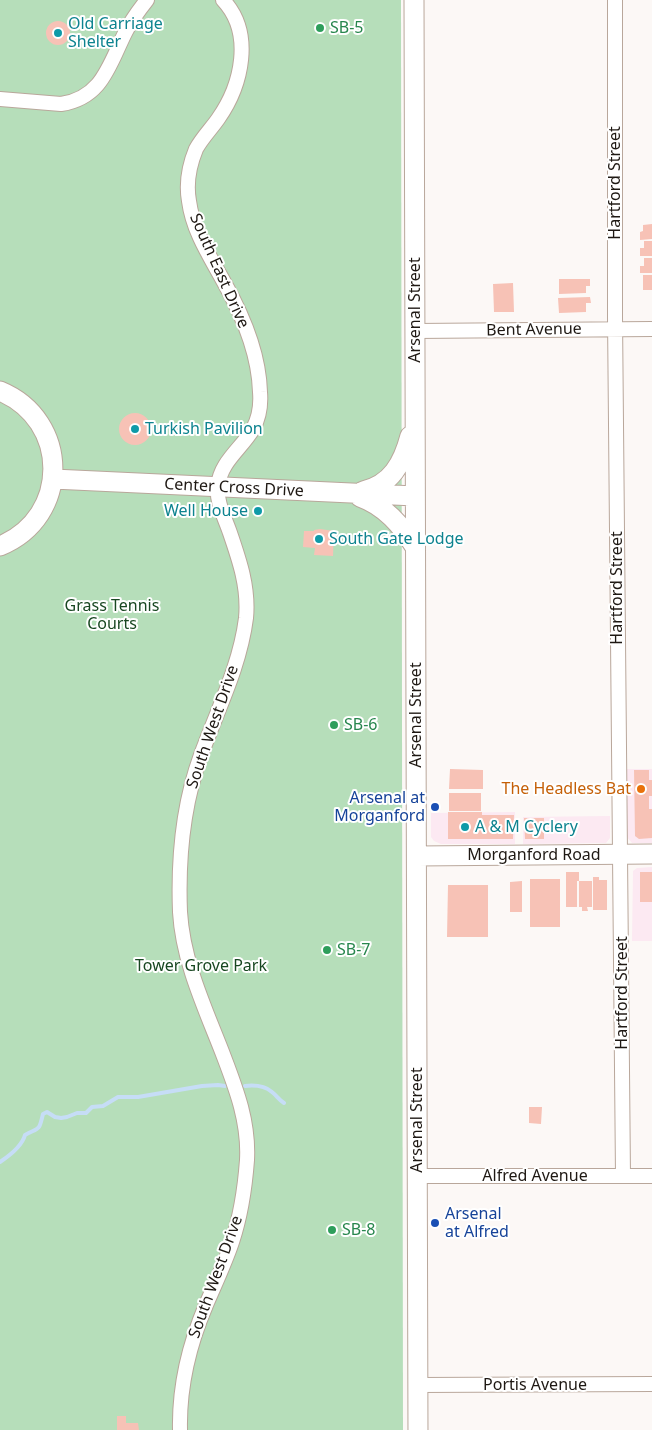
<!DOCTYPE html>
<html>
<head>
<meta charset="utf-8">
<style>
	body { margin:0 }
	canvas { display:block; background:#fcf8f6 }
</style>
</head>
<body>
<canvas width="652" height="1430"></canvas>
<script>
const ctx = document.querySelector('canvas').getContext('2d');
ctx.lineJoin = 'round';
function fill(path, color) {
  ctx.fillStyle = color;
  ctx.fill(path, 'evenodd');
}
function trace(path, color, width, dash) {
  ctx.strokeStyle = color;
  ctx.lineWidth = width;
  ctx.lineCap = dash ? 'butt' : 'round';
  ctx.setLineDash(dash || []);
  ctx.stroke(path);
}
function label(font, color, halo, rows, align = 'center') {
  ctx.font = font + ' "Noto Sans",sans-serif';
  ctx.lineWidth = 4;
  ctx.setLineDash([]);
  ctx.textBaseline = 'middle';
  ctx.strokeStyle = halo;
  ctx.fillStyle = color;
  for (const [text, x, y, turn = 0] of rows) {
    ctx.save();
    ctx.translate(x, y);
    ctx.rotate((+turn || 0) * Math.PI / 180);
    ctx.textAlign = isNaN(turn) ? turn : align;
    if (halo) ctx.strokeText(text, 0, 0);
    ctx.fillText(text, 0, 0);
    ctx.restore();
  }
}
fill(new Path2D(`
	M626 769H652V843H632L627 837Z
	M515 812V844H441L434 841 431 837V813Z
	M610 816V838L606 843 523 844V817Z
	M652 867V941H632L633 871 637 868Z`), '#fce9f2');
fill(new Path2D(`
	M0 0H401L403 1430H0Z`), '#b6deba');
trace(new Path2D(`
	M245 1086C254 1085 265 1086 272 1092 277 1096 279 1100 284 1103
	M0 1162C9 1156 22 1146 25 1135 40 1127 39 1131 43 1114L47 1112 55 1117 61 1118 67 1117 77 1113H86L92 1107 103 1106 118 1097H138L202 1086 218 1085 225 1086`), '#c6ddf6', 4);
fill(new Path2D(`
	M46 33a12 12 0 1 1 24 0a12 12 0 1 1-24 0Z
	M652 224V239L640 240V232L643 231V225Z
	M644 241H652V256H640V248H644Z
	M644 258H652V273H640V266H644Z
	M643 275H652V290H643Z
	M559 279H590V286H586V293L559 294Z
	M513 283 514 312H494L493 284Z
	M590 297 591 303H586V312L559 313 558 298Z
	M119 429a16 16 0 1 1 32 0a16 16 0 1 1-32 0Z
	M320 529 334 531 333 556 314 555 315 548 303 547 304 531H314V530Z
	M450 769 483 770V789H449Z
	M634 770H649V780H652V796H649V809H652V838L639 839 635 836Z
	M449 793H481V811H449Z
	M448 812H482V815H514L513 839H448Z
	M524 818H544V839H525Z
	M566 872H579V881H577V907H566Z
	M640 872H652V902H640Z
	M593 877H599V880H607V910H593Z
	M530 879H560V927H530Z
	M522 881V912H510V882Z
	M579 881H592V907H587L588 911H582V907H579Z
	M448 885H488V937H447Z
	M529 1107H542L541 1124 529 1123Z
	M117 1416H126V1423H138L139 1430H117Z`), '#f7c2b6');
const street = new Path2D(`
	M615 0V317L623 1176
	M0 99 61 104C102 98 109 65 125 33 131 21 139 10 147 0
	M415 331 652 329
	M417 1176H652
	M418 1385 652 1384
	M180 1430C179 1386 189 1345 206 1305 215 1284 225 1263 232 1242 241 1215 245 1187 247 1160 249 1123 237 1091 224 1057 206 1010 183 963 180 912 178 860 183 804 201 755 217 711 240 666 246 618 249 587 239 559 229 530 224 516 216 501 218 486 220 462 242 448 253 429 259 418 261 404 260 392 259 355 243 316 225 284 211 258 193 232 189 201 186 184 189 166 196 149 202 138 211 129 218 119 242 85 254 33 223 0`);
const secondary = new Path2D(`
	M414 0 418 1430
	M0 391C70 420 71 517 0 546
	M53 479 415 496
	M363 491C391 485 403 463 410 436
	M360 497C385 506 401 525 415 547
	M417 856 652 854`);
trace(street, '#b9a79b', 16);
trace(secondary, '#b9a79b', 21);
trace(street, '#fff', 14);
trace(secondary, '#fff', 19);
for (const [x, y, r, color] of [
	[320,28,5,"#2e9e5b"],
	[58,33,5,"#0f9aa8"],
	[135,429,5,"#0f9aa8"],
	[258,511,5,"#0f9aa8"],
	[319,539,5,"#0f9aa8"],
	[334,725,5,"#2e9e5b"],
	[641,789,5,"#e8710a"],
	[435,807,5,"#1a4fb4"],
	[465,827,5,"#0f9aa8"],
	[327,950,5,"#2e9e5b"],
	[435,1223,5,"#1a4fb4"],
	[332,1230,5,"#2e9e5b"]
]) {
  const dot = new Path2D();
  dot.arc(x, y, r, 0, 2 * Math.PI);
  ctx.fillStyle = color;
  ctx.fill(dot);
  trace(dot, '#fff', 2);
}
label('16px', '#0d838f', '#fff', [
	["Old Carriage",68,24],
	["Shelter",68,42],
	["Turkish Pavilion",145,429],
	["Well House",248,511,"right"],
	["South Gate Lodge",329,539],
	["A & M Cyclery",475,827]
], 'left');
label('16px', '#27864d', '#fff', [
	["SB-5",330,28],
	["SB-6",344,725],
	["SB-7",337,950],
	["SB-8",342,1230]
], 'left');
label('16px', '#1e1813', '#fff', [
	["Hartford Street",615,183,-90],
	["South East Drive",219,271,66],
	["Arsenal Street",415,310,-90],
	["Bent Avenue",534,330,-1],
	["Center Cross Drive",234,488,3],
	["Hartford Street",617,588,-90],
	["Arsenal Street",416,715,-90],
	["South West Drive",213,727,-71],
	["Morganford Road",534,855],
	["Hartford Street",622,993,-90],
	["Arsenal Street",417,1120,-90],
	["Alfred Avenue",535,1176],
	["South West Drive",216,1277,-70],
	["Portis Avenue",535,1385]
]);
label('16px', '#184721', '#fff', [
	["Grass Tennis",112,606],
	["Courts",112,624],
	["Tower Grove Park",201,966]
]);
label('16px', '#c56008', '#fff', [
	["The Headless Bat",631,789]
], 'right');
label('16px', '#164399', '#fff', [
	["Arsenal at",425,798],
	["Morganford",425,816],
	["Arsenal",445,1214,"left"],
	["at Alfred",445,1232,"left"]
], 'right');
</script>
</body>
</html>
